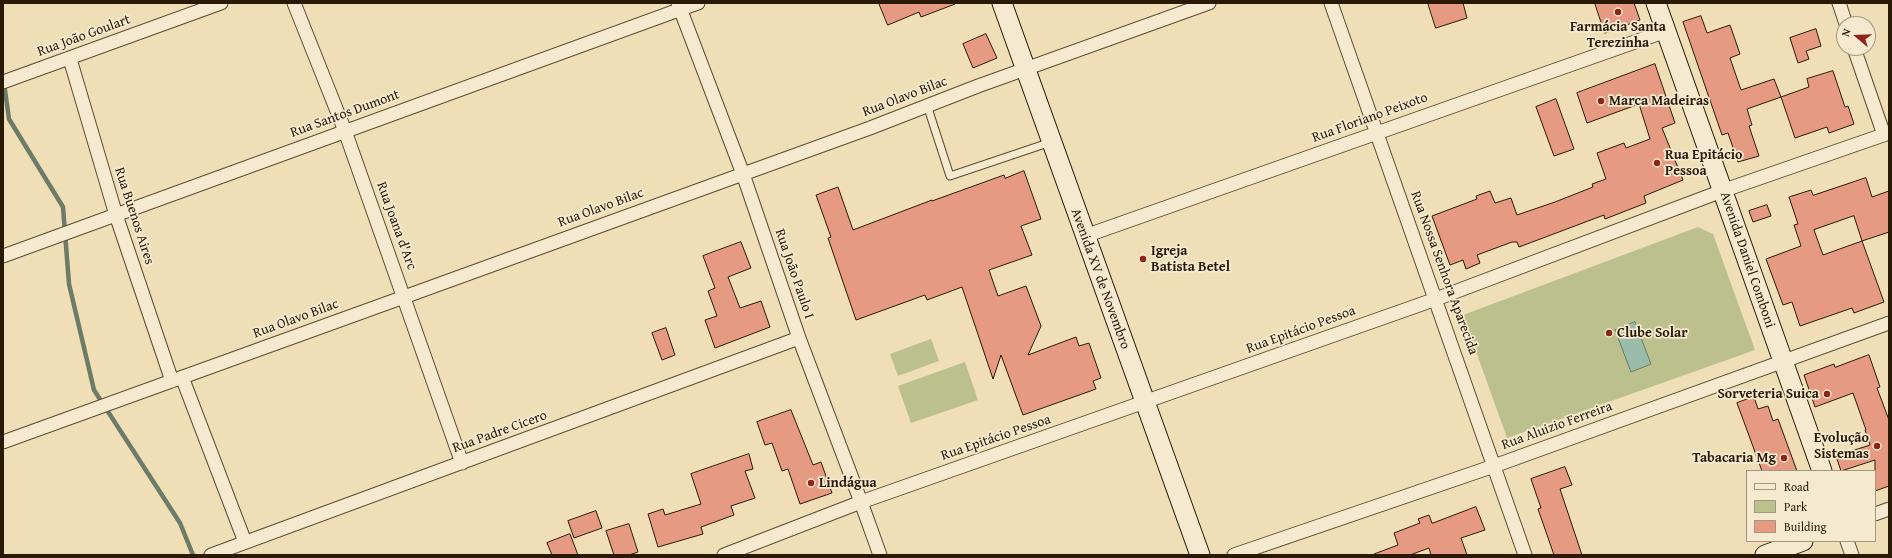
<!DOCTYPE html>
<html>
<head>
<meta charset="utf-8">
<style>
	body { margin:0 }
	#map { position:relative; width:1892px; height:558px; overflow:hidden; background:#f0deb6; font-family:"Gentium Book Plus",serif }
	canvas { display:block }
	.frame { position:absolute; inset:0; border:4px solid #2a1a05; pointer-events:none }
	.legend { position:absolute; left:1746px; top:470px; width:130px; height:72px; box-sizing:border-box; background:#f5ead0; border:1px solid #a4977f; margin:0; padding:5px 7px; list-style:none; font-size:12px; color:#2a1a05 }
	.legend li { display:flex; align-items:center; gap:8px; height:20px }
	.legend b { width:20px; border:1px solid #a4977f }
	.north { position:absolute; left:1836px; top:16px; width:40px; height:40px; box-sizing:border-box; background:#f5ead0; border:1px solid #a4977f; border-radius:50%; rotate:289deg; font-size:11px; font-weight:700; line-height:16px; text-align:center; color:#2a1a05 }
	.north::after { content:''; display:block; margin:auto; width:14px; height:18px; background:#8f2418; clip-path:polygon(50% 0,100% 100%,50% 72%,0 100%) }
</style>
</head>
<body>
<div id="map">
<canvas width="1892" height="558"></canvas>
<div class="frame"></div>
<ul class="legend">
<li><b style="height:5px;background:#f5ead0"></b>Road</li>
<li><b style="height:11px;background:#bcc08c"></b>Park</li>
<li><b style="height:11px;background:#e59a81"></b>Building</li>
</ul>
<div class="north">N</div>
</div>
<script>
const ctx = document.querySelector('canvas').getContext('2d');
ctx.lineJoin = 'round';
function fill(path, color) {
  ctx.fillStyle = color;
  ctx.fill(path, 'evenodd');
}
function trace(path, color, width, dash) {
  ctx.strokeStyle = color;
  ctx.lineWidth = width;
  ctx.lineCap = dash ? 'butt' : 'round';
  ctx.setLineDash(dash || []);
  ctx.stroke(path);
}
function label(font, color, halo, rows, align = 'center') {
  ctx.font = font + ' "Gentium Book Plus",serif';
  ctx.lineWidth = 3.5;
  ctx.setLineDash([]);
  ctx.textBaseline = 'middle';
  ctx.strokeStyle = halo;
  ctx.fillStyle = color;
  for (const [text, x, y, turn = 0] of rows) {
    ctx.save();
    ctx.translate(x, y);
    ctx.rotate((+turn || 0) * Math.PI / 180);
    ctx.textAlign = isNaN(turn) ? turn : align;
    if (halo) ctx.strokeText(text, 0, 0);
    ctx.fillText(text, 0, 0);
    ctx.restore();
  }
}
fill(new Path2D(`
	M1698 227 1713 234 1755 350 1507 438 1463 315Z
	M931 339 939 361 898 376 890 354Z
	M965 362 978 400 911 423 898 386Z`), '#bcc08c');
const water = new Path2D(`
	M1635 322 1651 364 1631 372 1615 330Z`);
fill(water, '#9abcab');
trace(water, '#6d7b69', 1);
trace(new Path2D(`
	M4 83 9 119 63 207 69 284 94 390 180 523 193 555`), '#6d7b69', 4.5);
const building = new Path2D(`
	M879 3H954L955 4 921 17 919 12 888 25Z
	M1428 3H1463L1467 18 1436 28Z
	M1595 3H1634L1640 20 1605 33Z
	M1701 16 1707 33 1730 25 1740 54 1730 58 1741 90 1774 79 1781 97 1747 109 1752 125 1749 126 1759 156 1738 162 1728 133 1722 135 1683 22Z
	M1816 29 1821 46 1806 51 1809 59 1798 63 1790 38Z
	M986 34 997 58 973 68 963 44Z
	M1655 64 1675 123 1662 128 1683 180 1644 196 1646 203 1605 219 1604 215 1519 247 1517 242H1512L1477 255 1480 263 1466 269 1463 260 1450 265 1432 216 1477 199 1476 196 1490 191 1495 203 1511 198 1517 215 1555 202 1593 187 1592 184 1606 179 1597 153 1624 143 1626 148 1650 139 1639 104 1587 123 1577 93Z
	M1833 71 1845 107 1848 106 1854 124 1829 133 1827 127 1795 138 1781 97 1809 87 1807 79Z
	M1556 99 1574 149 1554 156 1536 107Z
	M1024 171 1041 219 1021 226 1032 255 989 270 998 296 1026 286 1041 326 1028 355 1076 337 1079 346 1089 343 1101 378 1093 381 1096 389 1023 415 1001 355 993 379 962 287 927 300 925 295 856 320 828 238 831 237 816 195 838 187 853 230 932 200V201L1004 175 1005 178Z
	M1866 178 1872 197 1889 191V232L1862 241 1884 302 1854 313 1852 308 1800 326 1792 302 1783 305 1766 259 1801 246 1794 225 1798 224 1789 197 1811 190 1813 195ZM1854 216 1862 241 1823 255 1814 230Z
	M1767 205 1771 216 1753 222 1749 211Z
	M741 242 751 268 728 277 740 308 761 301 770 327 715 348 705 320 717 316 708 291 715 288 703 256Z
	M666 328 675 355 662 360 652 333Z
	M1869 355 1880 387 1877 388 1889 420V486L1875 491V460L1841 471 1836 456 1870 445 1865 430H1866L1853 393 1815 407 1804 375 1834 364 1835 367Z
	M1754 397 1758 409 1768 406 1773 421 1778 419 1797 471H1762L1737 403Z
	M791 410 813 465 821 462 832 493 800 504 788 469 782 471 772 443 765 445 757 422Z
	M749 454 753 469 745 471 755 498 731 506 734 515 701 527 703 534 658 547 648 514 663 509 665 515 701 504 691 474Z
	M1565 467 1572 485 1560 489 1582 555H1554L1538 509 1541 508 1531 479Z
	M1476 507 1485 530 1461 538 1467 555H1431L1429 548 1410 555H1374V554L1398 545 1394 533 1420 523 1418 519 1429 515 1432 523Z
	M596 511 602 528 574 538 568 521Z
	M629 524 638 552 629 555H614L606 531Z
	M570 534 578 555H552L547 543Z`);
fill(building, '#e59a81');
trace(building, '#2a1a05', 1);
const lane = new Path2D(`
	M927 105 950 176 1051 142`);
const street = new Path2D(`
	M294 3 345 131 462 463
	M678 3 743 174 799 338 861 502 880 555
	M1331 3 1525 555
	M1839 3 1846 24
	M1854 48 1884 135
	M70 59 116 215 172 381
	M3 82 221 3
	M1085 236 1666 31
	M3 256 698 3
	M182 377 245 542
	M3 442 404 297 870 128 978 86 1209 3
	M1875 514 1889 509
	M1847 541 1852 555
	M211 555 799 338
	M724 555 861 502 1436 299 1722 191 1889 133
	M1234 555 1494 466 1889 323`);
const secondary = new Path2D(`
	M1002 3 1200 555
	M1656 3 1822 471
	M1765 555 1803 541`);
trace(lane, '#5c4b31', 9);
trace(street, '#5c4b31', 15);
trace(secondary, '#2a1a05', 21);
trace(lane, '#f5ead0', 7);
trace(street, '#f5ead0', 13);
trace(secondary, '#f5ead0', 19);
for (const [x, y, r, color] of [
	[1618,12,4,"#8f2418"],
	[1601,101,4,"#8f2418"],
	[1657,163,4,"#8f2418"],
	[1143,259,4,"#8f2418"],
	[1609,333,4,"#8f2418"],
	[1827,394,4,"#8f2418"],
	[1877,446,4,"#8f2418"],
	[1784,458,4,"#8f2418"],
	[811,483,4,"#8f2418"]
]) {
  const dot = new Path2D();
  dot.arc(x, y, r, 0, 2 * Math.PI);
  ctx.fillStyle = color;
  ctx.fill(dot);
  trace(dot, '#f5ead0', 1.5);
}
label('bold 14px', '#2a1a05', '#f5ead0', [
	["Farmácia Santa",1618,27,"center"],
	["Terezinha",1618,43,"center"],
	["Marca Madeiras",1609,101],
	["Rua Epitácio",1665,155],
	["Pessoa",1665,171],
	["Igreja",1151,251],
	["Batista Betel",1151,267],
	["Clube Solar",1617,333],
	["Sorveteria Suica",1819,394,"right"],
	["Evolução",1869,438,"right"],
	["Sistemas",1869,454,"right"],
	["Tabacaria Mg",1776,458,"right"],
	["Lindágua",819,483]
], 'left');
label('14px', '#2a1a05', '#f5ead0', [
	["Rua João Goulart",84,36,-20],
	["Rua Olavo Bilac",905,97,-21],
	["Rua Santos Dumont",345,114,-20],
	["Rua Floriano Peixoto",1370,118,-20],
	["Rua Olavo Bilac",601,208,-20],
	["Rua Buenos Aires",134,216,72],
	["Rua Joana d'Arc",396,226,70],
	["Avenida Daniel Comboni",1747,260,71],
	["Rua Nossa Senhora Aparecida",1444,273,70],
	["Rua João Paulo I",794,274,71],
	["Avenida XV de Novembro",1100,279,70],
	["Rua Olavo Bilac",296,319,-20],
	["Rua Epitácio Pessoa",1301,330,-20],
	["Rua Aluizio Ferreira",1557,426,-20],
	["Rua Padre Cicero",500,432,-20],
	["Rua Epitácio Pessoa",996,438,-19]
]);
</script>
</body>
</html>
